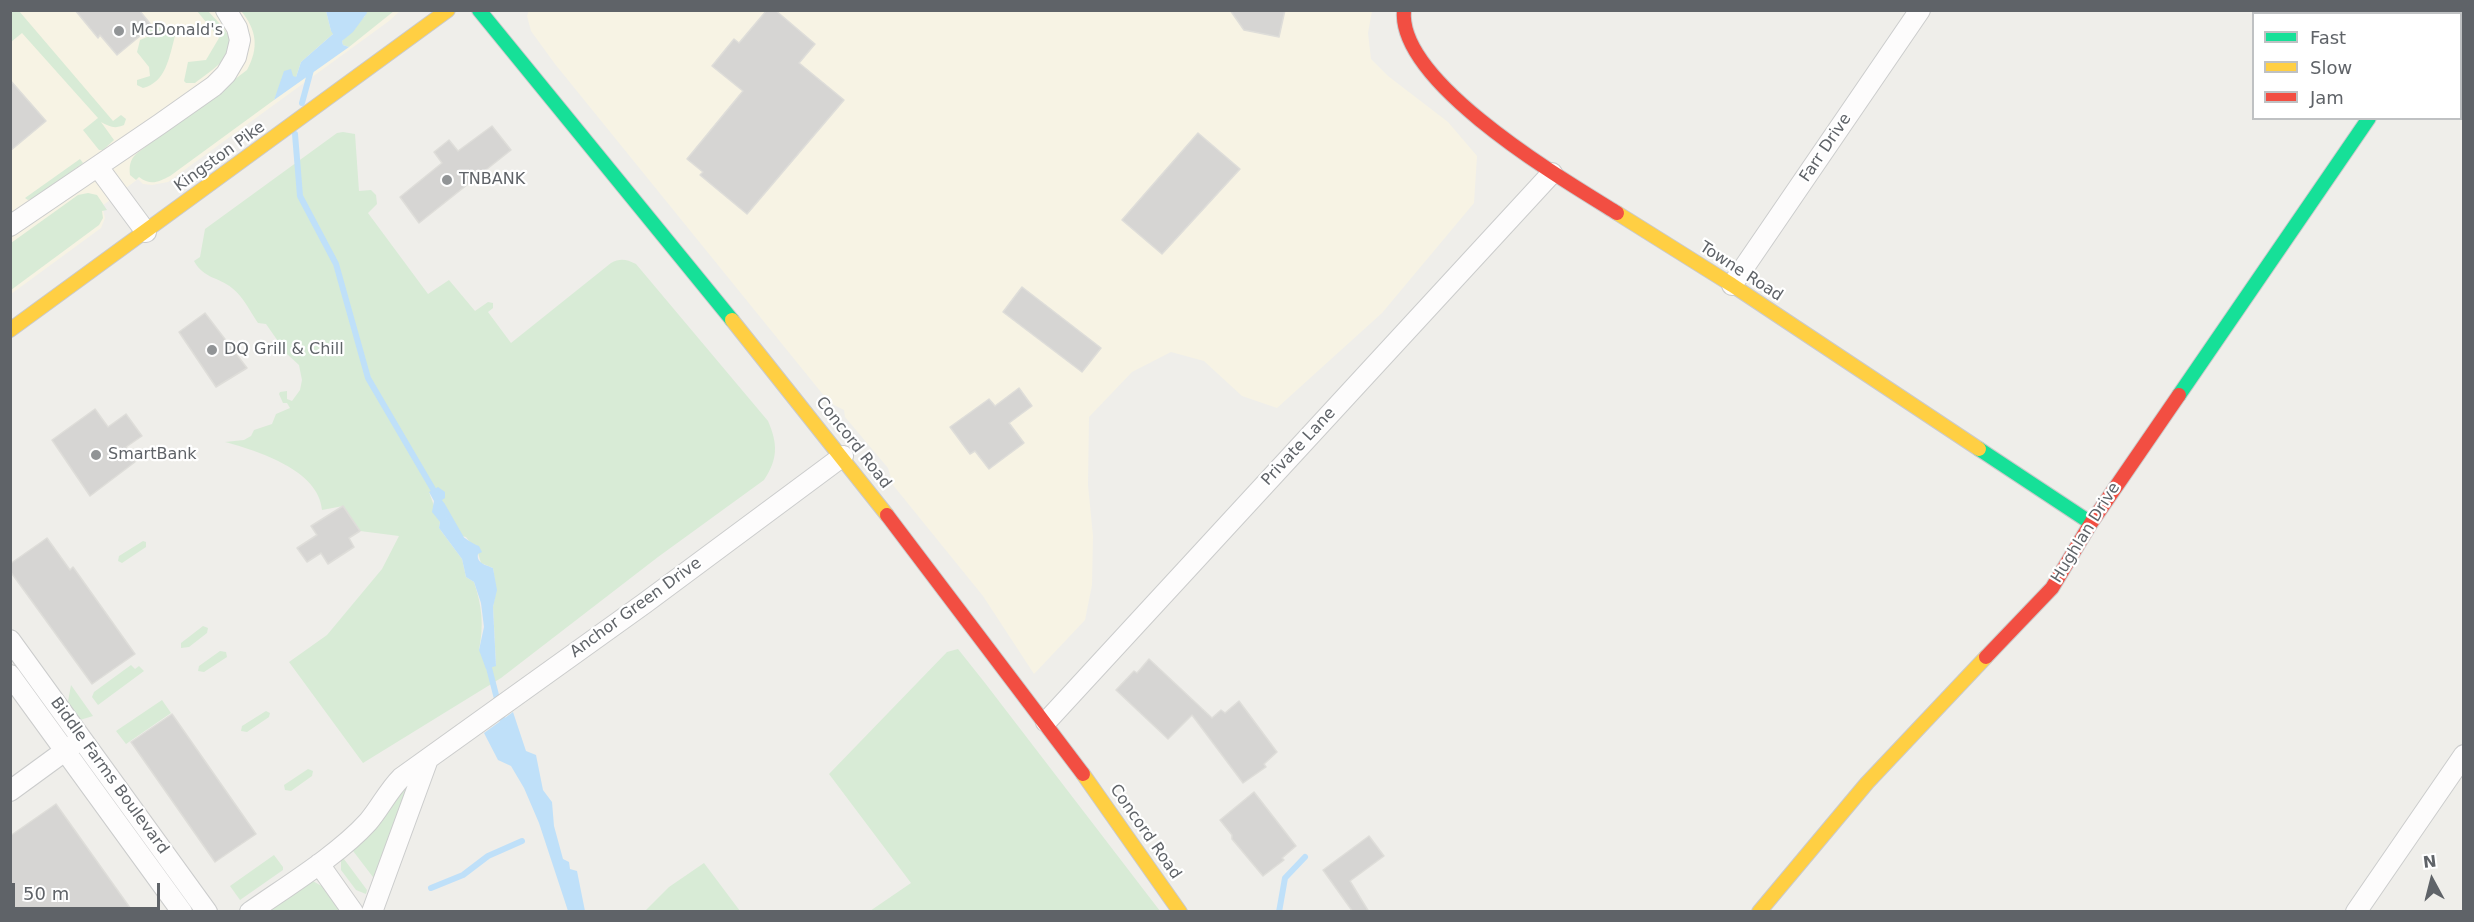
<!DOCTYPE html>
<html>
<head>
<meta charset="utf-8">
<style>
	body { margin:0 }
	#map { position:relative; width:2474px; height:922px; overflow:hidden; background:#efeeea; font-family:"DejaVu Sans",sans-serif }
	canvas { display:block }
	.frame { position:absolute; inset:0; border:12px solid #5f6368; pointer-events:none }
	.legend { position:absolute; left:2252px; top:12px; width:210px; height:108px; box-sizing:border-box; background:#fff; border:2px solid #bfc1c3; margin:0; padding:8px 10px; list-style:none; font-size:18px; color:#5f6368 }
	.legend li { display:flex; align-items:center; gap:12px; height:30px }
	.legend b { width:30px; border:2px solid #bfc1c3 }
	.north { position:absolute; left:2402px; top:850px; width:60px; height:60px; -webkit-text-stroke:4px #fff; paint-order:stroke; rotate:353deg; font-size:16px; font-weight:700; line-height:24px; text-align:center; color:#5f6368 }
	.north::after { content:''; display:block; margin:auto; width:21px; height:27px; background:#5f6368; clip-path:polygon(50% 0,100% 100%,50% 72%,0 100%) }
	.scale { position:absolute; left:12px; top:883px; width:148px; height:27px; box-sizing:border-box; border:3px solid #5f6368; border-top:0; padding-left:8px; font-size:18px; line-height:21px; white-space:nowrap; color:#5f6368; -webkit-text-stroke:4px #fff; paint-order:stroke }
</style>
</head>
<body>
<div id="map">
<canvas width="2474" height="922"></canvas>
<div class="frame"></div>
<ul class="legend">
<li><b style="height:8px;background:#16e098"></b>Fast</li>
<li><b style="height:8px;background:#ffcf43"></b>Slow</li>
<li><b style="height:8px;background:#f24e42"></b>Jam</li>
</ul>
<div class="north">N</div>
<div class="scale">50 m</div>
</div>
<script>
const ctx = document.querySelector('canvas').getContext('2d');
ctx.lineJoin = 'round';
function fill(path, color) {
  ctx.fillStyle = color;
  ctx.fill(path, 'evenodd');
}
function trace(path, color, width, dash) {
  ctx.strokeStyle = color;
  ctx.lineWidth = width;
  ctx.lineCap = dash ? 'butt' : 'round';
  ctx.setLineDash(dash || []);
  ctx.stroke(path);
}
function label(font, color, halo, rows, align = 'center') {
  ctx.font = font + ' "DejaVu Sans",sans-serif';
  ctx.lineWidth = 4.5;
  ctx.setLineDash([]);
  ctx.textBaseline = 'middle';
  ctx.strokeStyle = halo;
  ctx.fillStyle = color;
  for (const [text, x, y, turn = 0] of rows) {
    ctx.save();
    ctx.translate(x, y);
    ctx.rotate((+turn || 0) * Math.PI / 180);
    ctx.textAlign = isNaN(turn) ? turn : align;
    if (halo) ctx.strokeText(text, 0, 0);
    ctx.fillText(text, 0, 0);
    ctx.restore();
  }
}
fill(new Path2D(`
	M529 10 1372 11 1368 33 1371 59 1388 76 1448 122 1477 156 1474 203 1382 313 1277 408 1242 396 1204 361 1171 352 1132 372 1089 417 1088 485 1093 536 1092 585 1085 620 1034 674 983 596 893 485 888 468 845 417 844 410 834 405 825 397 555 64 531 31 527 16Z
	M11 11H400L389 21 168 182 152 185 143 184 138 179 102 206 105 218 101 228 11 294Z`), '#f7f3e4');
fill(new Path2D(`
	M11 10 19 11 113 121 121 115 126 119 124 125C114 129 111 127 101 122L114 140 103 150H99L83 130 98 118 22 33 11 42Z
	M197 11H208C215 19 225 28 229 37 238 56 207 73 195 83H186L184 81 188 62 206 60 219 38Z
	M241 11H326L331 31 334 33 301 62 296 77 282 81 274 100 170 176C158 182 151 186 139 177L136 180 130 175C129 166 130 160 136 154L247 70C259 48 257 30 241 11Z
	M366 11H394L349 47 343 45 342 41 365 16Z
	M152 26 173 30 175 36C169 58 166 82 143 88L137 85V80L150 76 149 67 137 52 140 40 154 34 149 31Z
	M343 132 355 134 359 191 371 190 376 195 377 204 368 213 428 294 449 280 475 311 488 302 493 303V308L488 312 511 343 611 263C620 258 626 259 636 264L768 421C778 444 778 459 764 480L658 557 501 678 363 763 289 662 327 635 382 569 399 536 360 531 343 506 322 510C319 470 258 451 225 442L244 440 251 436 254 430 272 424 276 414 290 408 287 403H283L279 394 280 392 287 391V399L292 401 300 390 302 380 299 365 287 354 266 324 258 323C251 313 243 296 232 288 219 277 204 279 194 261L200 257 205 229 337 133ZM429 492 445 505 446 517 457 535 466 537 478 553 481 563 493 568 496 590 493 607 496 665 479 650C484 625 482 606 474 582L466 577 462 559 439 528 440 522Z
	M80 159 83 163 35 198 28 200 25 198Z
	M88 193 97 195 107 210 102 211 103 218 99 225 11 290V243L78 195Z
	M143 541 146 542V547L122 563 118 561 119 556Z
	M203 626 208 628 207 633 189 647 181 648V643Z
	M958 649 985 683 1160 911H870L911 883 829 774 947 652Z
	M220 651 226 652 227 657 204 672 198 671 199 666Z
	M131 665 135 669 139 666 144 671 98 705 92 697 94 692Z
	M71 685 93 716 80 720 67 707Z
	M162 700 171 713 126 744 116 731Z
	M266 711 270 713 269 717 247 732 241 731 242 726Z
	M308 769 313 771 312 776 291 791 285 790 284 785Z
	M410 780 376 881 350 847Z
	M274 855 283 867V870L240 900 230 886Z
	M341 855 367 890 366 894 356 890 341 870Z
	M704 863 740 911H645L669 887Z
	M311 880 327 889 341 912H261Z`), '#d8ebd6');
fill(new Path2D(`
	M326 11 357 12 366 11 367 13 353 32 342 41 343 45 349 47 274 100 284 71 291 69 293 76 296 77 301 62 333 34 331 31Z
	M438 487 445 492V498L442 500 445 505 446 517 457 535C466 537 470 543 479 546L482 552 478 554C476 563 486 565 493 568L497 590 493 607 496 666 486 669 479 650 484 627 481 603 474 582 466 577 462 559 439 528 440 522 432 512 434 501 429 492Z
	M513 712 526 751 536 755 543 790 552 802 554 826 563 859 569 862 570 869 577 871 585 911H568L539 823 524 788 511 766 498 760 484 733Z`), '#bfe0f9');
trace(new Path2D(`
	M302 103 311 70
	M295 134 300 196 336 264 368 378 437 496
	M442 505 462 540
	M487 660 504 726
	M431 888 463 875 488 856 522 841
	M1279 912 1285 878 1305 857`), '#bfe0f9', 6);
const building = new Path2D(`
	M75 10H139L152 26 117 55 100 35 98 38Z
	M767 10H775L815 44 799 63 844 100 747 214 700 175 703 172 687 159 743 91 712 66 734 39 739 43Z
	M1230 10H1285L1279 37 1244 30Z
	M10 80 46 121 10 151Z
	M492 126 511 150 419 223 400 197 442 163 434 152 449 140 458 151Z
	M1198 133 1240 169 1162 254 1122 220Z
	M1022 287 1101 348 1082 372 1003 312Z
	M205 313 247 368 216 387 179 332Z
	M1019 388 1032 406 1009 423 1024 443 989 469 975 451 970 454 950 427 989 399 995 406Z
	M95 409 108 427 126 414 142 436 126 447 135 462 90 496 52 440Z
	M343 506 360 531 349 538 354 547 328 564 321 553 307 562 297 548 317 535 311 526Z
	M47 538 70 570 73 567 135 654 92 684 10 571V564Z
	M1149 659 1212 718 1221 710 1225 713 1239 701 1277 752 1264 764 1266 767 1243 783 1192 715 1168 739 1116 690 1134 671 1137 673Z
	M172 714 256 834 215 862 131 742Z
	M1254 792 1296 846 1282 858 1284 860 1263 876 1232 839V835L1220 820Z
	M56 804 133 912H10V836Z
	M1369 836 1384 856 1350 881 1369 912H1353L1323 870Z`);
fill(building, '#d6d5d3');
trace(building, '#deddd9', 1.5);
const street = new Path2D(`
	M2441 14 2443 10
	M98 167 146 232
	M10 226 160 124 214 86 226 74 236 57 240 40 237 28 226 10
	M1732 285 1920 10
	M10 640 207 912
	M10 675 182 912
	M1046 722 1552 173
	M10 791 73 745
	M319 864 353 912
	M250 912C287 886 338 855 368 822 380 808 388 791 401 778L645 603 843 456
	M372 912 428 759
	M2356 912 2464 755`);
const fast = new Path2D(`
	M479 10 732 320
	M2179 395 2369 118
	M1979 449 2091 523`);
const slow = new Path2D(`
	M1617 213 1732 285 1979 449
	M732 320 887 515
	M10 330 448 10
	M1083 774 1180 912
	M1759 912 1867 783 1986 657`);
const jam = new Path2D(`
	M1404 10C1397 82 1562 179 1617 213
	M887 515 1083 774
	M1986 657 2052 588 2091 523 2179 395`);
trace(street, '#cbcccc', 22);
trace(fast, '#cacacb', 16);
trace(slow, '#cacacb', 16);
trace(jam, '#cacacb', 16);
trace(street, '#fdfcfc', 20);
trace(fast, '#16e098', 14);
trace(slow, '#ffcf43', 14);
trace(jam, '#f24e42', 14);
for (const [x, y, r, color] of [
	[119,31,6,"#919496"],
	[447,180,6,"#919496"],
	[212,350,6,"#919496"],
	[96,455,6,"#919496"]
]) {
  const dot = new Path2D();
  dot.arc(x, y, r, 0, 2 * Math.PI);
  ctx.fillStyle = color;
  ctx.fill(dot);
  trace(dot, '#fff', 2);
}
label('16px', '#5f6368', '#fff', [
	["McDonald's",131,31],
	["TNBANK",459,180],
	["DQ Grill & Chill",224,350],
	["SmartBank",108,455]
], 'left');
label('16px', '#5f6368', '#fff', [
	["Farr Drive",1826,148,-56],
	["Kingston Pike",220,157,-36],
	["Towne Road",1741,272,33],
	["Concord Road",853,443,52],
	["Private Lane",1299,447,-47],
	["Hughlan Drive",2086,533,-58],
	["Anchor Green Drive",636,608,-36],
	["Biddle Farms Boulevard",109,776,54],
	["Concord Road",1145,832,55]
]);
</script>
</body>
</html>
